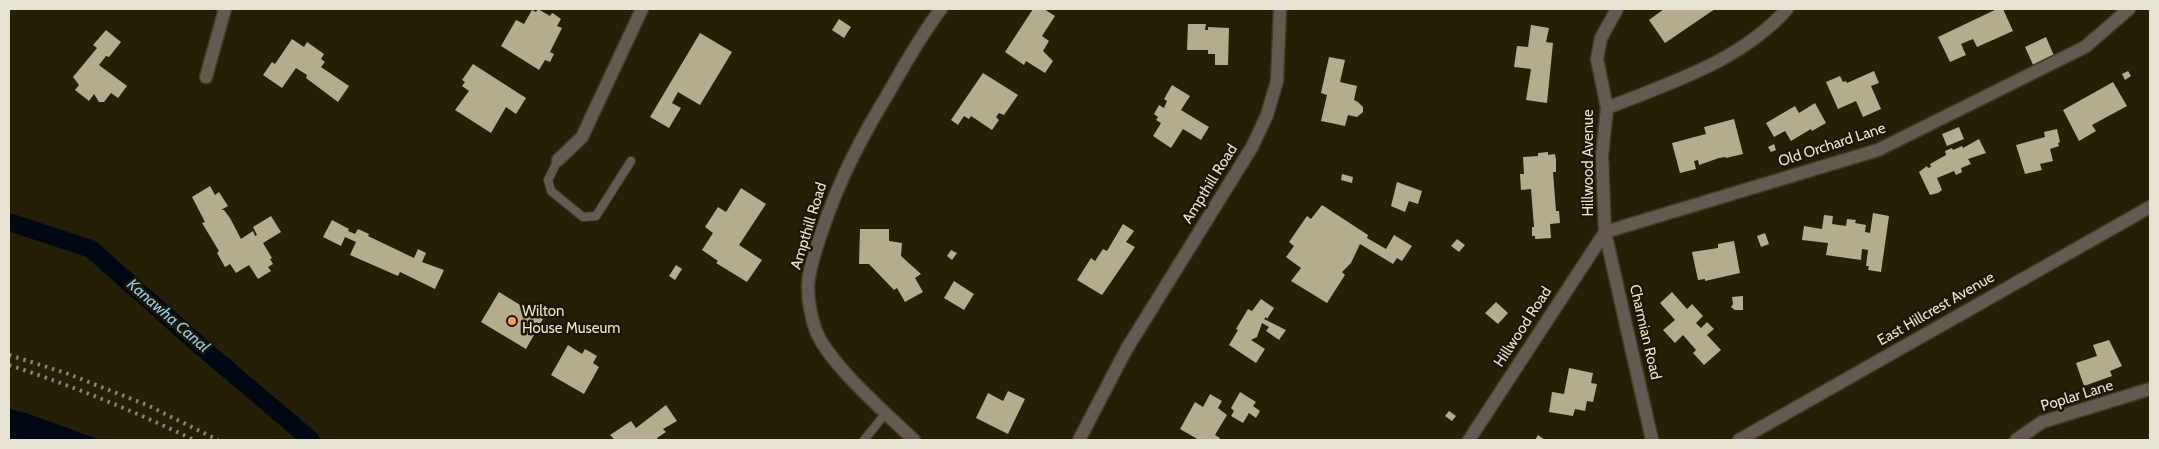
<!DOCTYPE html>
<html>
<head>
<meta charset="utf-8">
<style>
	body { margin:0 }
	#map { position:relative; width:2159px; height:449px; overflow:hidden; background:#252005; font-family:Cabin,sans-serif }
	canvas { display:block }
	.frame { position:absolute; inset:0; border:10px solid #e6e3d3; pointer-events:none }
</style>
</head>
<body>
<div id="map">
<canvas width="2159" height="449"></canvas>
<div class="frame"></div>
</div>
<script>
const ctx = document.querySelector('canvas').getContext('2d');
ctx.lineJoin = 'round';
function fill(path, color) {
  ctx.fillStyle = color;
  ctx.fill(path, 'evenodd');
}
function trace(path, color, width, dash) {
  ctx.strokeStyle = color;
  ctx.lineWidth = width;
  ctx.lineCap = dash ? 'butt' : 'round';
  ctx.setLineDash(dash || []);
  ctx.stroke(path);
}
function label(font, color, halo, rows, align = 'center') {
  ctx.font = font + ' Cabin,sans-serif';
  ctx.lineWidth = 5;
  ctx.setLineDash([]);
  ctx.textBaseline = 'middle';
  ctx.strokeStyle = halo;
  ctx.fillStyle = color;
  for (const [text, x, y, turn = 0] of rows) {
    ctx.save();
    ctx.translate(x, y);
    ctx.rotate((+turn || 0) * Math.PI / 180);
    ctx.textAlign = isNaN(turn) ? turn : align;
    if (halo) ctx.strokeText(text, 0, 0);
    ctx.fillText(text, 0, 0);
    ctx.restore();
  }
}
fill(new Path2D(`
	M9 409 26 413 101 440H9Z`), '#000913');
trace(new Path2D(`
	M9 222 91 249 199 345 311 440`), '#000913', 18);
fill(new Path2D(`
	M538 9 550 16 552 13 554 14 561 19 557 26 562 28 550 52 554 54 550 62 545 60 539 70 501 46 516 20 524 24 532 10 536 12Z
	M1033 9H1044L1055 16 1042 36 1049 41 1043 51 1053 61 1045 73 1026 61 1024 65 1005 52Z
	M1664 9H1715L1665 43 1649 20Z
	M1997 9H2003L2013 31 1977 47 1973 39 1961 44 1966 55 1950 62 1938 37Z
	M839 19 851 27 844 38 832 30Z
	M1188 24H1206L1205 30H1208V27L1229 28 1228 65H1215V54H1208V50H1187Z
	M1531 25 1549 28 1546 42 1553 43 1547 103 1526 100 1531 69 1514 67 1517 46 1528 47Z
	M106 30 121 42 109 57 106 56 99 65 127 86 118 98 111 93 104 102H99L94 94 89 101 75 90 79 85 73 77 97 48 93 45Z
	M700 33 732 52 700 105 678 92 672 103 681 108 669 128 650 117Z
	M2046 37 2055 58 2034 67 2025 47Z
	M292 39 304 47 307 42 324 54 321 59 325 62 321 67 349 86 338 102 306 78 307 75 296 68 282 88 263 75 272 62 275 64Z
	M1329 57 1345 60 1340 82 1357 86 1354 100 1358 102 1363 107V112L1357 117 1348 115 1345 126 1321 121 1327 95 1321 93Z
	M473 64 526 98 516 114 506 107 491 133 455 110 469 91 462 86 465 82 462 80Z
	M1874 71 1879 83 1871 86 1881 109 1863 117 1856 101 1838 109 1826 82 1840 76 1843 82 1846 81 1847 83Z
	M2128 71 2131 76 2125 80 2122 74Z
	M983 73 1018 95 1004 115 999 113 996 117 999 120 992 130 971 116 969 119 964 116 958 125 951 120Z
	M2113 82 2127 106 2092 125 2096 131 2079 141 2063 110Z
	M1172 85 1190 96 1181 110 1209 127 1201 140 1183 129 1171 148 1153 136 1161 123 1156 120 1158 117 1154 114 1159 105 1164 108 1167 101 1164 99Z
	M1815 103 1826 123 1812 131 1811 129 1791 141 1785 131 1774 137 1766 123 1795 106 1799 113Z
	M1734 119 1743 154 1726 158 1725 157 1719 158 1699 165 1698 160 1694 161 1696 169 1680 173 1672 143 1706 134 1704 127Z
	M1959 127 1964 139 1947 146 1942 134Z
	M2057 129 2060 142 2058 143 2059 146 2050 149 2053 161 2040 164 2042 170 2025 174 2016 145 2045 137 2044 132Z
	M1979 139 1986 153 1968 159 1971 164 1961 168 1962 172 1956 175 1954 171 1937 178 1942 190 1938 193 1930 195 1919 172 1927 166 1928 168 1931 167 1930 164 1946 155 1945 151 1952 148 1953 150 1962 146 1963 148Z
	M1774 144 1776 150 1771 152 1768 147Z
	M1548 152V155L1555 154 1556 160V172H1553L1556 211H1559L1560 223 1550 224 1551 238 1535 239V236H1532V227H1534L1531 189 1521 190 1520 174H1524L1523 157 1538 156V153Z
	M1342 174 1353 177 1352 183 1341 180Z
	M1397 182 1422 191 1418 204 1409 201 1405 212 1391 206Z
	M210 186 215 195 219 192 228 206 221 210H224L230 218 241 239 253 231 255 236 257 235 253 227 271 216 281 232 263 243 272 258 270 259 273 264 268 267 271 271 258 279 249 265 236 273 230 264 225 267 217 253 219 251 202 223 205 222 192 197Z
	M741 188 766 204 739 245 762 260 747 282 716 263 718 261 702 250 713 233 705 227 718 207 726 212Z
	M1322 205 1368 235 1367 238 1386 249 1394 235 1412 246 1402 261 1397 258 1393 264 1360 244 1351 263 1342 272 1345 275 1327 303 1291 281 1301 268 1286 257 1294 246 1289 242 1307 216 1311 219Z
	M1873 213 1889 216 1881 272 1868 270 1869 266H1866L1868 250 1862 249 1861 260 1826 255 1828 243 1802 240 1804 226 1822 229 1824 215 1833 216 1832 224 1846 226 1847 219 1856 220 1855 223 1866 225 1865 232 1870 233Z
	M332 220 349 229 348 231 355 234 358 229 369 234 368 236 414 258 418 249 426 253 422 262 444 270 435 289 400 272 398 276 350 255 356 242 345 237 341 246 323 237Z
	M1123 224 1134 231 1126 242 1135 247 1102 295 1077 280 1091 258 1095 261 1103 249 1107 251Z
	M860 229H889V241L902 243 901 256 921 274 915 278 923 292 905 302 897 288 894 290 869 264H859Z
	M1765 233 1769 244 1761 247 1757 236Z
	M1457 239 1465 245 1459 252 1451 246Z
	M1734 241 1740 273 1705 281V279L1698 280 1692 252 1718 248V244Z
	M951 250 957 253 952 260 947 256Z
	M676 265 682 269 675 280 669 276Z
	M954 281 974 294 964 310 944 298Z
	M499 292 543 319 526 349 481 322Z
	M1672 292 1687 309 1692 304 1703 316 1696 323 1701 328 1707 322 1714 329 1707 335 1721 350 1704 365 1693 353 1696 350 1683 335 1675 343 1663 330 1675 320 1660 303Z
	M1743 296V310H1735L1731 307 1733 304 1732 297Z
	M1261 299 1274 308 1267 319 1266 317 1264 319 1286 330 1279 340 1266 331 1269 327 1262 323 1257 337 1251 340 1265 349 1256 363 1229 345 1238 330 1236 329 1248 309 1252 311Z
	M1496 302 1508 313 1498 324 1485 313Z
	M2109 340 2122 366 2110 371 2112 376 2084 386 2076 363 2097 356 2093 345Z
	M568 345 582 354 585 349 597 356 593 363 599 367 584 394 551 375Z
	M1569 368 1593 373 1591 383 1597 384 1593 402 1587 401 1585 411 1575 409 1573 416 1549 412 1552 392 1564 394Z
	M1008 391 1025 399 1008 434 976 418 988 393 1003 401Z
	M1240 392 1256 402 1253 406 1260 411 1256 418 1249 413 1243 423 1231 416 1234 411 1231 408Z
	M1210 394 1222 401 1218 408 1227 415 1215 435 1220 438 1219 440H1199L1180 429 1195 402 1203 407Z
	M666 405 677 421 663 429 666 432 657 438 658 440H612L614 439 610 435 631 421 636 428Z
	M1449 411 1456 416 1452 421 1445 416Z
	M1538 435 1545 440H1535Z`), '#b3ad8e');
const lane = new Path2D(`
	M558 160 548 180 551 191 583 217 596 216 631 161
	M864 440 886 413`);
const street = new Path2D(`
	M1617 9 1601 38 1597 59 1607 108 1602 156 1605 232 1652 440
	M206 77 225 9
	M1607 108C1670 83 1741 61 1787 9
	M558 160 582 137 642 9
	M1605 232 1878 150 2085 47 2129 9
	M914 440C887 414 829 364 816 331 811 317 808 302 808 286 809 268 816 249 822 231 839 180 861 138 889 92 905 64 921 35 941 9
	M1079 440 1126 350 1252 147 1267 115 1277 81 1280 9
	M1469 440 1605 232
	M1739 440 2150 207
	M2016 440 2042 422 2150 389`);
trace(lane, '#403b22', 10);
trace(street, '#403b22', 15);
trace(lane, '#655a52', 8);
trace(street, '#655a52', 12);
trace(new Path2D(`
	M9 355 66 373 147 405 218 440
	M9 365C73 386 134 411 194 440`), '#87836d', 4, [2.5, 5]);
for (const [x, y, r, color] of [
	[512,321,5,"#fb9e51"]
]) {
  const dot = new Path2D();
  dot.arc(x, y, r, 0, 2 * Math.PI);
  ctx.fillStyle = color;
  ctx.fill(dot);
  trace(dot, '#1c1700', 2);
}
label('15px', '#e6e3d3', '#1c1700', [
	["Old Orchard Lane",1832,145,-18],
	["Hillwood Avenue",1589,163,-90],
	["Ampthill Road",1210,184,-58],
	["Ampthill Road",809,226,-73],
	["East Hillcrest Avenue",1936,309,-30],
	["Hillwood Road",1523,327,-57],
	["Charmian Road",1645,332,77],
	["Poplar Lane",2077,396,-17]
]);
label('15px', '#e6e3d3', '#1c1700', [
	["Wilton",522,312],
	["House Museum",522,329]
], 'left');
label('italic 16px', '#8ccdf8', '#1c1700', [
	["Kanawha Canal",168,316,41]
]);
</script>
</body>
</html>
